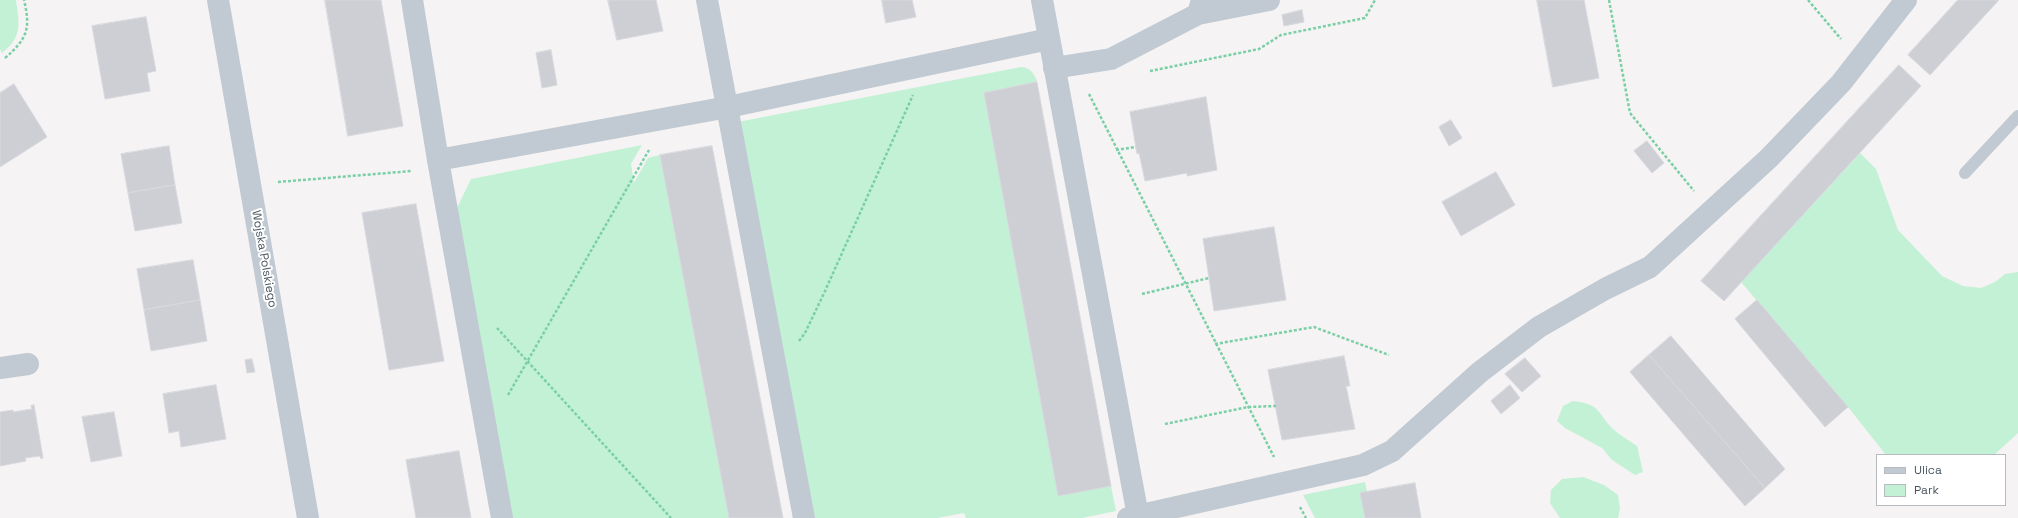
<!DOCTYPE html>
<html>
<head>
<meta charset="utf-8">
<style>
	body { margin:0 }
	#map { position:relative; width:2018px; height:518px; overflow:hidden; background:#f5f3f3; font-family:"Space Grotesk",sans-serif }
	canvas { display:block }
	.legend { position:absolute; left:1876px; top:454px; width:130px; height:52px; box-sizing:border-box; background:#fff; border:1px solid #b7bbc0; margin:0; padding:5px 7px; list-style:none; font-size:12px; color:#4a5661 }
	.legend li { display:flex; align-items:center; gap:8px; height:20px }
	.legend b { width:20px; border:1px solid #b7bbc0 }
</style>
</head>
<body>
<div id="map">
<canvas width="2018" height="518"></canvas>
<ul class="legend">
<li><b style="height:5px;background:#c1cad2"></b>Ulica</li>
<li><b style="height:11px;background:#c3f1d5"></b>Park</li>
</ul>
</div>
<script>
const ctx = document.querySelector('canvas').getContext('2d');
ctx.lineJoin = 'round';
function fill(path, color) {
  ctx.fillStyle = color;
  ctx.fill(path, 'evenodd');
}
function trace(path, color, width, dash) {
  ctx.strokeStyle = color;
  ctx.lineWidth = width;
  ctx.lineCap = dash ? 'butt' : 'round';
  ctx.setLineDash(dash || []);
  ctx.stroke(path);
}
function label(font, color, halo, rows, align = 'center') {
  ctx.font = font + ' "Space Grotesk",sans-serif';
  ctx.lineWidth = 4;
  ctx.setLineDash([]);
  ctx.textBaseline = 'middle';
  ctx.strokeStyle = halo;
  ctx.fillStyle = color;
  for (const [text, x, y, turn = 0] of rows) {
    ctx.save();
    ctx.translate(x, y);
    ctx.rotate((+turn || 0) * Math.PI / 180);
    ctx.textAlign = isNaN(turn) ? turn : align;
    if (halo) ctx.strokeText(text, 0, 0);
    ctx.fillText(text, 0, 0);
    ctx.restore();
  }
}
fill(new Path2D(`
	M0 0H16C19 23 23 37 2 53L0 49Z
	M1021 67C1030 67 1035 74 1037 82L984 93 1058 496 1111 486 1116 511 1082 518H966L964 513 937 518H815L738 122Z
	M642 145 631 164 634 183 648 158 660 155 729 518H512L456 210 471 179Z
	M1860 153 1876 169 1898 230 1942 276 1963 286 1981 288 1995 282 2005 274 2018 272V433L1994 455H1886L1848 407 1741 282Z
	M1573 401C1602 404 1597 414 1614 430 1621 436 1630 441 1637 446L1643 472 1635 475 1612 460 1602 448 1565 428 1557 421 1563 406Z
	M1583 477 1604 485 1618 495 1620 509 1618 518H1560L1550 503 1551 490 1562 479Z
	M1365 482 1367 492 1360 493 1365 518H1315L1303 495Z`), '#c3f1d5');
const building = new Path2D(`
	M325 0H381L403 126 348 136Z
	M608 0H656L663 31 617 40Z
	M882 0H912L916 17 886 23Z
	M1537 0H1584L1599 78 1553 87Z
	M1958 0H1999L1930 75 1908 55Z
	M1302 10 1304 22 1284 26 1282 15Z
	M146 17 156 71 147 73 150 91 105 99 92 26Z
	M551 50 557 85 542 88 536 53Z
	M1899 65 1921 86 1724 301 1701 281Z
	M1037 82 1111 486 1058 496 984 93Z
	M14 84 47 137 0 167V93Z
	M1206 97 1217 170 1187 176V173L1145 181 1139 153 1137 154 1130 112Z
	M1451 120 1462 138 1449 146 1439 127Z
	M1647 141 1664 163 1652 173 1634 151Z
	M169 146 175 185 128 193 121 154Z
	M712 146 783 518H729L660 155Z
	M1496 172 1515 205 1461 236 1442 202Z
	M175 185 182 223 135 231 128 193Z
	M416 204 444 361 389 370 362 213Z
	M1274 227 1286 300 1214 311 1203 239Z
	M193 260 200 300 144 310 137 269Z
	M200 300 207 341 151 351 144 310Z
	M1757 300 1848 407 1825 427 1735 319Z
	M1671 336 1785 469 1765 488 1649 355Z
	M1649 355 1765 488 1745 506 1630 372Z
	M1344 356 1350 386H1346L1355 429 1282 440 1268 370Z
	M1525 358 1541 376 1522 392 1505 374Z
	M252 359 255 372 247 373 245 360Z
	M216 385 226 439 181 447 179 431 169 433 163 394Z
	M1510 385 1520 398 1501 414 1491 401Z
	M34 405 43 458 41 459 40 456 25 458 26 461 0 466V412L13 410V412L32 409 31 406Z
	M114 412 122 456 91 462 82 417Z
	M459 451 471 518H416L406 460Z
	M1415 483 1421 518H1365L1360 493Z`);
fill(building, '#cdcfd5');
trace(building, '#d7d9de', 1);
trace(new Path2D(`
	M1609 0 1630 113 1694 191
	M1808 0 1841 39
	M5 58C27 39 31 29 24 0
	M1150 71 1259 49 1281 35 1365 18 1375 0
	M1089 94 1274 457
	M1116 150 1136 147
	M278 182 412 171
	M1142 294 1209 278
	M497 328 671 518
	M799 341 805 333 825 291 913 95
	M1215 344 1314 327 1389 355
	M508 395 649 150
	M1165 424 1248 407 1276 406
	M1300 507 1306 518`), '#7ad0a6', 2.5, [3, 2]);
trace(new Path2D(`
	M1965 173 2018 116`), '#c1cad2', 12);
trace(new Path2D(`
	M218 0 308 518
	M412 0 438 160 502 518
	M707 0 804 518
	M1042 0 1138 516
	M1198 14 1269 0
	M1054 68 1111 59 1198 14 1202 0
	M438 160 728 107 1049 39
	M0 368 28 364
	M1128 518 1363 465 1392 451 1480 372 1539 327 1605 289 1650 267 1769 158 1841 83 1906 0`), '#c1cad2', 22);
label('12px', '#4a5661', '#fff', [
	["Wojska Polskiego",264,259,80]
]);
</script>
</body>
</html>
